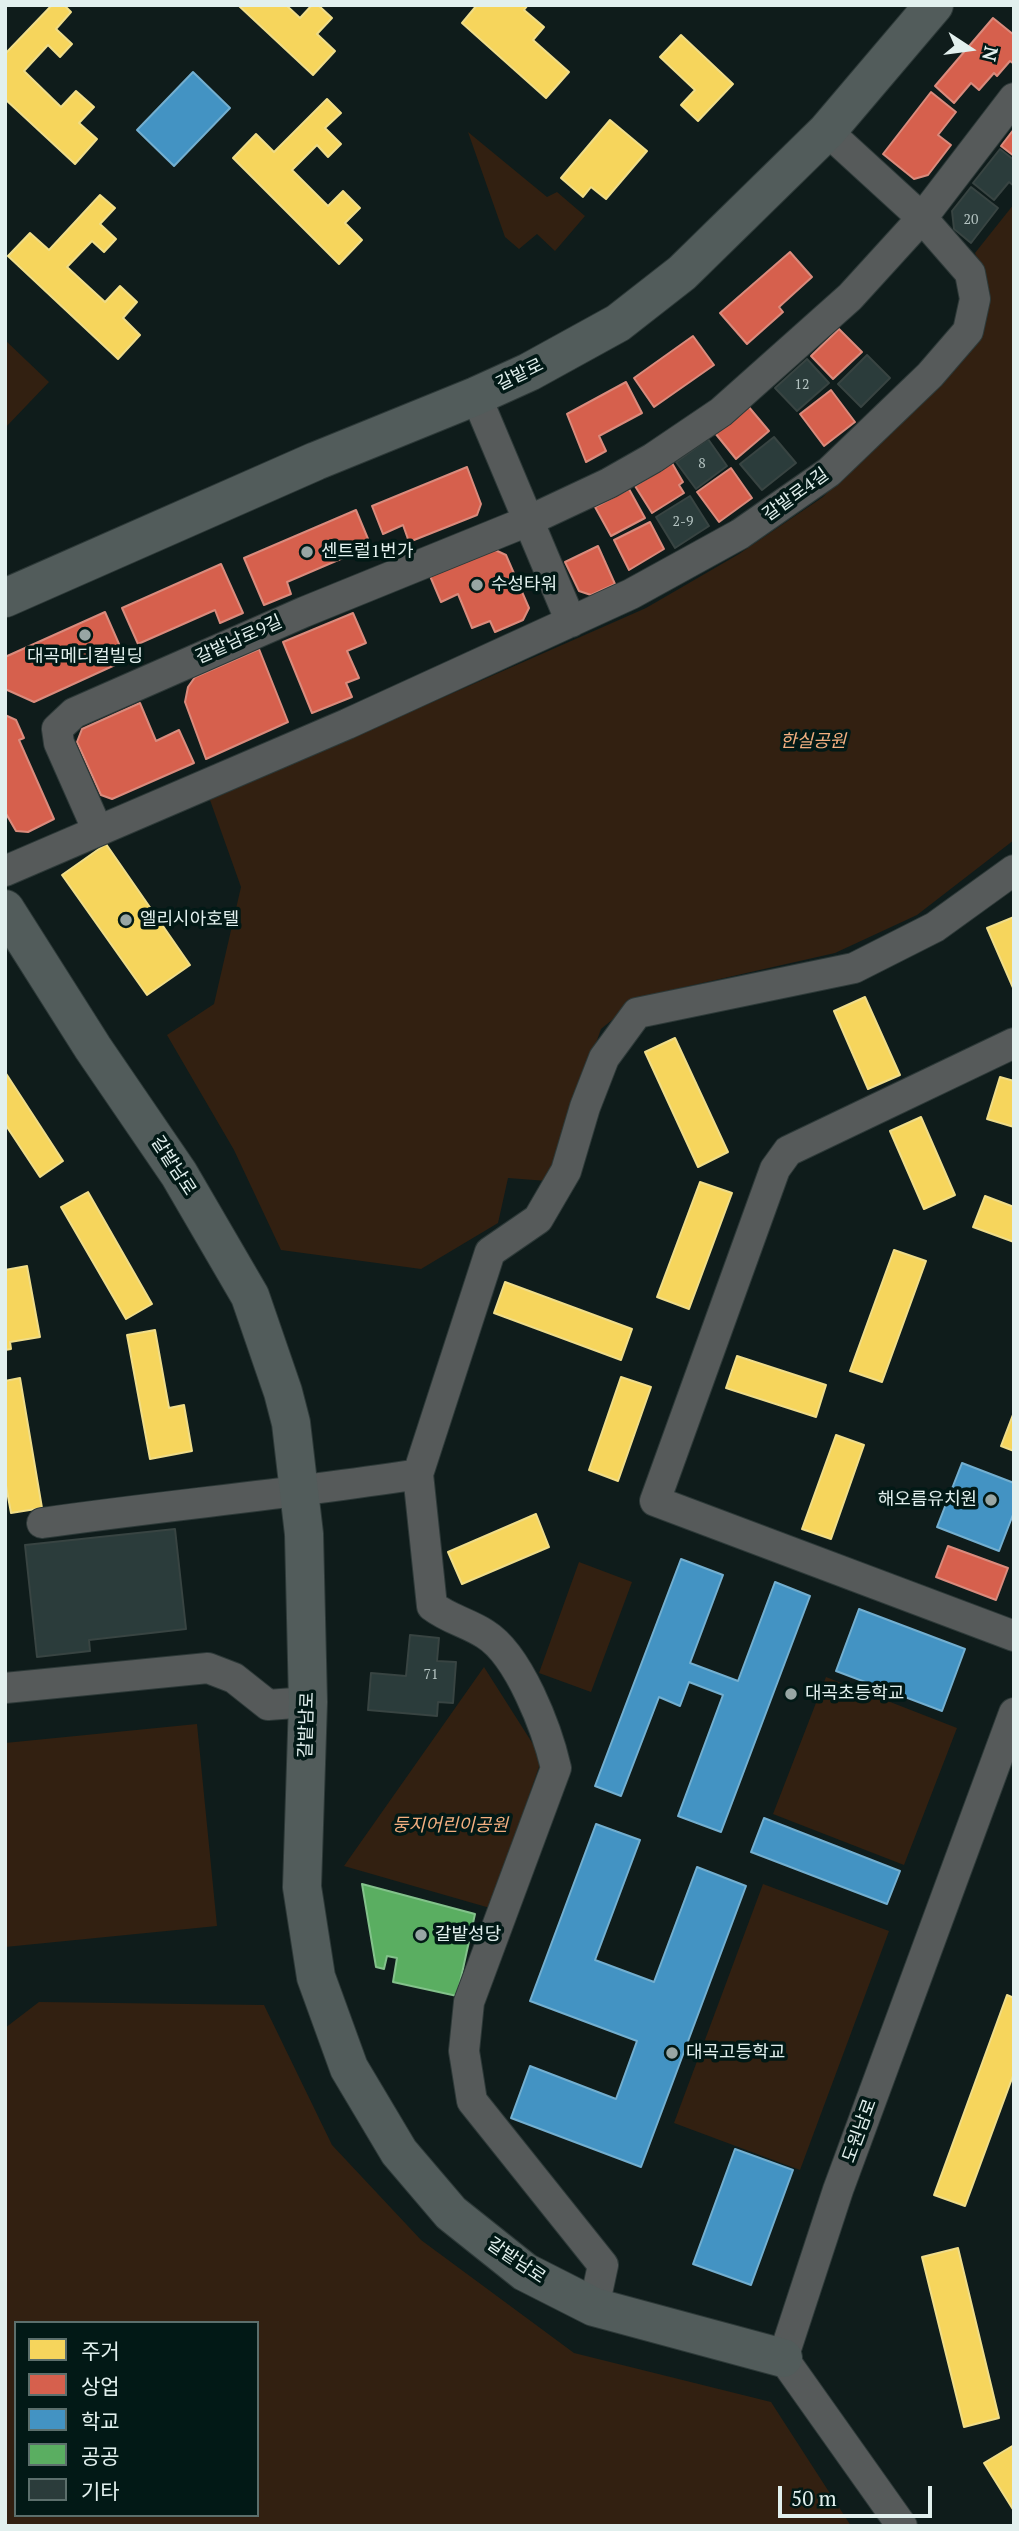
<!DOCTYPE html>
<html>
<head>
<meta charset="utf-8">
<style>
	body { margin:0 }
	#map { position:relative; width:1019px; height:2531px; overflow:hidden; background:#0f1c1b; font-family:"PT Serif","Noto Sans KR",serif }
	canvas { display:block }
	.frame { position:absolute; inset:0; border:7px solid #e2f0ee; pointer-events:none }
	.legend { position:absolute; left:14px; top:2321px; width:245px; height:196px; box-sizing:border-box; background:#021916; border:2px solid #5c6f6c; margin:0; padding:9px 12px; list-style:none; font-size:21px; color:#e2f0ee }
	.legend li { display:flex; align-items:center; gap:14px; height:35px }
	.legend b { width:35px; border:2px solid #5c6f6c }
	.north { position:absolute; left:935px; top:14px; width:70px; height:70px; -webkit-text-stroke:5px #021916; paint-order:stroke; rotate:103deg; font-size:19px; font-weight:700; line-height:28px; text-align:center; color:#e2f0ee }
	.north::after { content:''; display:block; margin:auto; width:24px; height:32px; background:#e2f0ee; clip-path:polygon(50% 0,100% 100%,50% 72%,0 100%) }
	.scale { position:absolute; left:778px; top:2486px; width:154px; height:32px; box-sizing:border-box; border:4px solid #e2f0ee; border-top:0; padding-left:9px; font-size:21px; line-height:24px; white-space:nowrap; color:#e2f0ee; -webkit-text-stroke:5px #021916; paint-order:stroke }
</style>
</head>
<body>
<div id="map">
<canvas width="1019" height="2531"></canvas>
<div class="frame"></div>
<ul class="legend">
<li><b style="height:19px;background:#f6d55c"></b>주거</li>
<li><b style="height:19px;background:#d6604d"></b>상업</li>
<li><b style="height:19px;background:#4393c3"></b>학교</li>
<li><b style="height:19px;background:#5aae61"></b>공공</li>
<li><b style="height:19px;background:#2b3c3b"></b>기타</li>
</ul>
<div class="north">N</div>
<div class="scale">50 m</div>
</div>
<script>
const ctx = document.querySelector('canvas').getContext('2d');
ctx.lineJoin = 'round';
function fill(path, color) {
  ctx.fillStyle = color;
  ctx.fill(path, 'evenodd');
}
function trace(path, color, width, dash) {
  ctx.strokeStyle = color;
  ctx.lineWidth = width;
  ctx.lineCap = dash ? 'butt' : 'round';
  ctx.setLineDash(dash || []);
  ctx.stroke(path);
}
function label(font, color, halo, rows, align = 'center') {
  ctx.font = font + ' "PT Serif","Noto Sans KR",serif';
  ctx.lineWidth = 7;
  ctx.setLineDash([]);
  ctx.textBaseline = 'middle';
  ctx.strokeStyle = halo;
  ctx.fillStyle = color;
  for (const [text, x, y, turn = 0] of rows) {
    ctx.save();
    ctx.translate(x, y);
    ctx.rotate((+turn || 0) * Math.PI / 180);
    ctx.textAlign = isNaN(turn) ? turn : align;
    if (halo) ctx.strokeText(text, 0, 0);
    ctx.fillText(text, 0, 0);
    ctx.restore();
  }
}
fill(new Path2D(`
	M468 132 547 197 557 192 585 216 555 251 537 234 519 249 505 237Z
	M1014 204V840L917 915 835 953 640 997 601 1029 547 1181 508 1178 498 1223 421 1269 281 1250 234 1150 167 1035 214 1004 241 887 210 800 646 608 739 554 823 497 982 335 990 292 975 253Z
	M5 340 49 382 5 428Z
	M579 1562 632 1582 591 1692 539 1673Z
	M484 1667 538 1752 540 1764 490 1908 344 1866Z
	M826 1677 957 1728 904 1865 773 1814Z
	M197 1724 217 1926 5 1947V1743Z
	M763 1884 889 1931 800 2170 674 2123Z
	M39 2002 264 2005 332 2145 421 2240 574 2353 771 2402 851 2526H5V2028ZM16 2323H257V2515H16Z`), '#322011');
const homes = new Path2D(`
	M52 5H64L71 12 56 29 72 44 60 57 48 45 24 71 61 107 76 91 94 107 79 123 97 139 75 164 5 99V54Z
	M238 5H286L300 18 312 5H318L332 18 317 34 335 51 313 75Z
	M477 5H528L524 10 544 27 533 40 569 72 546 98 462 23Z
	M681 35 733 84 698 121 681 105 695 90 660 57Z
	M327 99 341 113 325 128 341 144 328 157 317 145 292 170 328 206 343 191 360 208 345 223 362 240 339 264 233 158 256 134 274 152Z
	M610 120 647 151 606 199 591 187 583 197 561 178Z
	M100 195 115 208 100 224 116 239 104 252 92 241 67 267 105 302 120 286 137 302 123 318 140 335 118 359 8 256 30 233 49 250Z
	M106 844 190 965 147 995 62 875Z
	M1014 917V990L987 928Z
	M865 997 900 1075 868 1089 834 1011Z
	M675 1038 728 1152 698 1167 645 1052Z
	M5 1072 63 1161 40 1177 5 1124Z
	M1000 1077 1014 1081V1127L987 1119Z
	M921 1117 955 1195 924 1209 890 1131Z
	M700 1182 732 1193 689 1309 657 1297Z
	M88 1192 152 1304 126 1319 61 1207Z
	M985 1196 1014 1207V1242L973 1227Z
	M894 1250 926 1261 882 1382 850 1371Z
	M27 1266 40 1337 10 1342 11 1349 5 1350V1270Z
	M505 1282 632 1329 621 1360 494 1313Z
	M155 1330 169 1408 184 1405 192 1451 150 1459 127 1335Z
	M737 1356 826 1385 816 1417 726 1388Z
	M621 1377 651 1387 618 1481 589 1470Z
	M20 1378 42 1508 11 1513 5 1480V1381Z
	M1014 1412V1451L1001 1446Z
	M836 1435 864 1445 831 1539 802 1529Z
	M536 1514 549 1547 462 1584 448 1552Z
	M1007 1995 1014 1998V2073L965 2206 934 2195Z
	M958 2248 999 2418 964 2427 922 2257Z
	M1014 2445V2511L984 2463Z`);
fill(homes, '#f6d55c');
trace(homes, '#f0dd88', 2);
const shops = new Path2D(`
	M993 18 1014 35V64L1010 61 997 76 994 73 979 90 971 83 954 103 935 86Z
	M931 92 956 112 938 135 951 145 928 175 914 179 883 154Z
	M1014 129V156L1001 146Z
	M790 252 812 277 779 307 783 312 747 344 720 313Z
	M839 329 862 352 833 379 811 356Z
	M693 336 714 365 654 407 634 378Z
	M626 382 642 413 599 436 606 451 586 462 567 414Z
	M831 390 855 422 824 446 800 414Z
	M748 406 769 431 736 459 715 433Z
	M672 463 683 482 679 485 684 493 652 513 635 486Z
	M467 467 481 504 477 515 409 542 403 525 383 534 372 506Z
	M731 468 752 498 719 522 697 492Z
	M629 489 645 518 611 536 595 507Z
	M356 510 371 546 287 582 291 594 264 605 244 558Z
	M650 522 664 549 629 570 614 540Z
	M598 546 615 584 591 595 579 591 565 562Z
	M493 549 506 555 529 608 523 620 495 632 490 621 472 628 458 594 441 602 430 576Z
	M221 564 243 613 220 623 215 610 138 644 122 608Z
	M105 612 126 660 34 702 5 689V657Z
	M353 613 366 643 347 651 359 678 346 683 352 697 312 713 283 642Z
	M259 649 288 722 206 759 185 702 188 687 195 677Z
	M140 703 156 741 179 730 194 763 112 799 101 795 77 742 82 729Z
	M5 715 16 720 24 738 19 740 54 819 28 832 16 831 5 812Z
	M948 1546 1008 1568 996 1600 936 1577Z`);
fill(shops, '#d6604d');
trace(shops, '#da8b7d', 2);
const schools = new Path2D(`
	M193 72 230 108 174 166 137 130Z
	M962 1463 1014 1483V1512L999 1551 937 1527Z
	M681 1559 723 1575 690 1663 738 1681 775 1582 810 1596 721 1832 678 1816 723 1695 689 1682 680 1706 659 1697 621 1796 595 1786Z
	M859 1609 965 1649 942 1711 836 1671Z
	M764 1818 900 1871 887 1904 751 1852Z
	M596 1824 640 1840 595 1960 654 1982 697 1867 746 1886 641 2167 511 2118 530 2066 616 2099 637 2041 530 2001Z
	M735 2149 793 2170 751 2285 693 2264Z`);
fill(schools, '#4393c3');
trace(schools, '#73afd0', 2);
const public = new Path2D(`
	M362 1884 475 1914 457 1996 393 1982 397 1958 387 1956 384 1969 376 1967Z`);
fill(public, '#5aae61');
trace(public, '#83c28b', 2);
const building = new Path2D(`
	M1000 149 1014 160V186L1009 182 994 200 973 183Z
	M971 187 998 208 971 243 954 229 952 211Z
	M867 355 890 378 861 407 838 384Z
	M807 359 829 383 797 411 775 388Z
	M774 437 796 463 762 490 740 464Z
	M708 439 727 466 696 489 676 462Z
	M690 496 709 526 675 548 656 517Z
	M175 1529 186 1629 89 1640 90 1651 37 1657 25 1545Z
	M410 1635 439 1638 437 1661 456 1662 453 1703 438 1702 437 1716 368 1710 371 1673 406 1676Z`);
fill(building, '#2b3c3b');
trace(building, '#384442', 2);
const minor = new Path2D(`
	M476 396 571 622
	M97 829 59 743 57 729 74 713 304 612 528 521 609 483 653 458 721 412 850 297 922 218 1014 98
	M5 871 347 724 631 594 740 534 829 472 930 375 968 331 975 299 970 273 922 218 827 131
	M1014 1043 788 1151 775 1169 655 1501 1014 1636
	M42 1523C167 1505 293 1494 418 1474
	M5 1688 208 1668 234 1678 268 1705 308 1702
	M594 2307 603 2265 472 2101 464 2051 469 2002 556 1768C547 1729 519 1655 485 1634 468 1623 449 1619 432 1606L418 1474 490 1252 538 1219 566 1171 585 1107 604 1058 637 1013 854 968 935 927 1014 870
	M902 2526 783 2358 838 2190 1014 1713`);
const major = new Path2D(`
	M5 598 316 461 476 396 529 372 618 323 682 273 827 131 934 5
	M5 909 93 1048 179 1174 250 1296 283 1392 291 1423 304 1534 308 1702 302 1887 316 1977 349 2068 399 2152 451 2213 525 2272 594 2307 783 2358`);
trace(minor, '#2d3938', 32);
trace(major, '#2d3938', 40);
trace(minor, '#565a5a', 30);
trace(major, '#525c5b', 38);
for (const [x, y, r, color] of [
	[307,552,7,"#98a6a4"],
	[477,585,7,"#98a6a4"],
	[85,635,7,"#98a6a4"],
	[126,920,7,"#98a6a4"],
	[991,1500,7,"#98a6a4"],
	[791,1694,7,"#98a6a4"],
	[421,1935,7,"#98a6a4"],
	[672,2053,7,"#98a6a4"]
]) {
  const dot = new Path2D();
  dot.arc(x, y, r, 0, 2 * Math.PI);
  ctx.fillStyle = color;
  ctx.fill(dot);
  trace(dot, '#021916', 2.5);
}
label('14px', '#b4c3c1', null, [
	["20",971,220],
	["12",802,385],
	["8",702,464],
	["2-9",683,522],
	["71",431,1675]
]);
label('18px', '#e2f0ee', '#021916', [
	["갈밭로",520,375,-26],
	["갈밭로4길",796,495,-36],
	["갈밭남로9길",239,640,-24],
	["갈밭남로",173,1166,57],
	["갈밭남로",307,1725,-88],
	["도원남로",860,2131,-70],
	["갈밭남로",516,2261,34]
]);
label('18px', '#e2f0ee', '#021916', [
	["센트럴1번가",321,552],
	["수성타워",491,585],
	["대곡메디컬빌딩",85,657,"center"],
	["엘리시아호텔",140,920],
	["해오름유치원",977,1500,"right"],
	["대곡초등학교",805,1694],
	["갈밭성당",435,1935],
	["대곡고등학교",686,2053]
], 'left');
label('italic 18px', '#f3af80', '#021916', [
	["한실공원",813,742],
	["둥지어린이공원",450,1826]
]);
</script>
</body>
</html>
